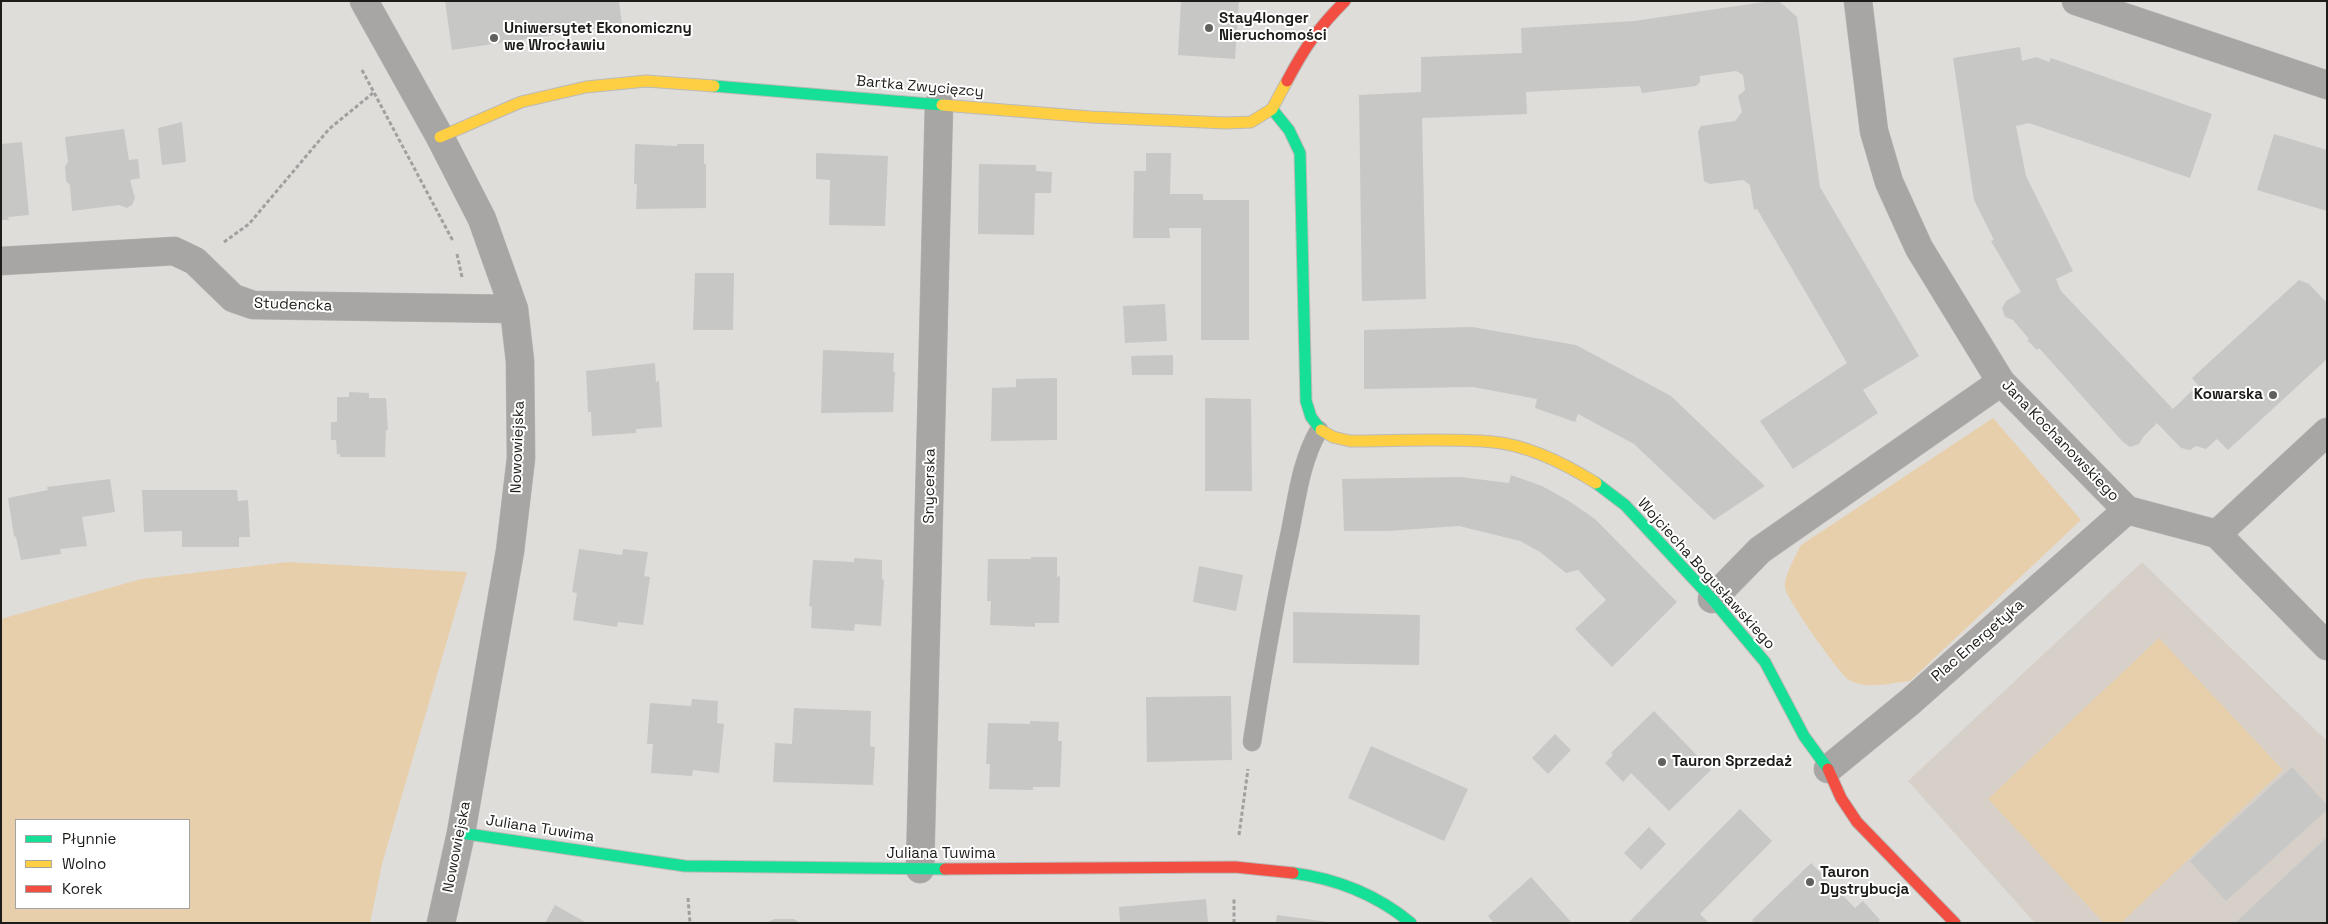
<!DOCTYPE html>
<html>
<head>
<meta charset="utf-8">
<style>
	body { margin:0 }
	#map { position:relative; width:2328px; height:924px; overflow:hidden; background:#dfddda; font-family:"Space Grotesk",sans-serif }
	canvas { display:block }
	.frame { position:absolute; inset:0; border:2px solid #1d1c19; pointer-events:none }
	.legend { position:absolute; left:15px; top:819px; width:175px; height:90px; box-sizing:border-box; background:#fff; border:1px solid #a5a4a3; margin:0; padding:6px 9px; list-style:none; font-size:15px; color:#1d1c19 }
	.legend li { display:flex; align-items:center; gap:10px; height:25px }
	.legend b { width:25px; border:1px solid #a5a4a3 }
</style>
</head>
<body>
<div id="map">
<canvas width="2328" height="924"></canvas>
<div class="frame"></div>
<ul class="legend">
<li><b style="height:6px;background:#16e098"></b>Płynnie</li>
<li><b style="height:6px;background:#ffcf43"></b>Wolno</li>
<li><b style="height:6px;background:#f24e42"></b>Korek</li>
</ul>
</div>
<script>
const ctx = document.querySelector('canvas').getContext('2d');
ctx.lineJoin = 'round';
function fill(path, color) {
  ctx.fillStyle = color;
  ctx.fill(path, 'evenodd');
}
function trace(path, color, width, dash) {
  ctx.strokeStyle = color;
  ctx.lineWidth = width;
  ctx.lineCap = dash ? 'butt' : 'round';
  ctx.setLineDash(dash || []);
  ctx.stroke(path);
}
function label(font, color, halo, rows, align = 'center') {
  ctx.font = font + ' "Space Grotesk",sans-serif';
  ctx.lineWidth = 4;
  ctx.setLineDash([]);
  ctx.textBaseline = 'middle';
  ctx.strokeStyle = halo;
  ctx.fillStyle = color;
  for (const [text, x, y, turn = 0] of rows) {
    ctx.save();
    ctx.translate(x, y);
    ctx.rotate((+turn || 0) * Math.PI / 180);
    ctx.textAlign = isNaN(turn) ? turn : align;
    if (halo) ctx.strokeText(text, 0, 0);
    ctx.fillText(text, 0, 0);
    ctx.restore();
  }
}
fill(new Path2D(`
	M2142 562 2327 741V923H2035L1908 781Z`), '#d6d0c9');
fill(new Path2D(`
	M1993 418 2081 520 1910 681C1891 683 1867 690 1849 680 1840 675 1786 598 1785 588 1784 576 1796 555 1801 545Z
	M288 562 467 572 382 864 370 923H1V619L141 579ZM16 820H189V908H16Z
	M2159 638 2283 770 2121 923H2104L1988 799Z`), '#e7cfac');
fill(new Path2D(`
	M445 1H619L622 25 452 50Z
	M1181 1H1239L1235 59 1178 55Z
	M1771 1H1779L1797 17 1820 187 1919 356 1863 390 1878 413 1793 469 1760 421 1847 363 1757 209 1754 210 1750 185 1743 180 1710 184 1704 181 1698 131 1701 126 1735 121 1742 112 1738 96 1745 90 1743 75 1736 71 1700 76V82L1696 86 1642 93 1640 86 1526 92 1527 114 1422 118 1426 299 1362 301 1359 95 1421 92V57L1522 53 1521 28 1634 21Z
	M2020 47 2022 61 2036 57 2049 62 2051 58 2212 114 2190 178 2029 123 2016 126 2026 176 2073 271 2056 279 2061 291 2173 409 2198 385 2192 378 2299 280 2309 284 2327 303V359L2228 450 2217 439 2206 449 2196 446 2190 450 2181 448 2157 423 2143 437 2139 444 2130 447 2123 442 2039 348 2037 350 2027 340 2029 339 2013 320 2005 317 2002 308 2006 301 2021 292 1991 241 1994 240 1974 200 1953 58Z
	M182 122 186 162 162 165 158 128Z
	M124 129 129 160 138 159 140 178 130 180 135 198 132 205 127 208 119 205 72 211 70 185 66 181 65 167 68 162 65 137Z
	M2274 134 2327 150V211L2257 190Z
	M22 142 29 215 8 217 9 220H1V144Z
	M635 144 677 146V144H704V164H706V208L636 209 637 184H634Z
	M816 153 888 156 885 226 829 225 830 180 816 179Z
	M1146 153H1171L1170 194H1203V200H1249V340H1201V228H1169L1170 238H1133L1134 171H1146Z
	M979 164 1036 165V171L1052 172 1051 193H1035L1034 235 978 234Z
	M695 273H734L733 330H693Z
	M1165 304 1167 341 1125 343 1123 306Z
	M1472 327 1576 345 1671 396 1765 486 1714 520 1634 444 1578 414 1575 422 1535 408 1537 399 1473 387 1364 389V330Z
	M823 350 894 353 893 371 895 372 893 412 821 413Z
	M1173 355V375H1132L1131 356Z
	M655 363 656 382 659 381 662 427 636 429V433L592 436 591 412H588L586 371Z
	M1057 378V440L991 441 992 388 1016 387V379Z
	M349 392 369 393V398H386L388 430H386L385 457H340V454H337L336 440H331V422H337V397H349Z
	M1205 398 1251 399 1252 491H1205Z
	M1511 475 1542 486 1569 501 1595 519 1677 602 1612 667 1575 629 1606 600 1578 570 1566 573 1540 552 1520 541 1459 526 1387 531H1344L1342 479 1460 477 1509 483Z
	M110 479 115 512 82 517 87 546 60 549 61 554 21 560 16 537 14 536 8 498 48 490 47 487Z
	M142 490H237L238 501 248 500 250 537H239V547H182V531L144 532Z
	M579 549 622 555 623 549 648 552 644 576 650 577 643 625 618 622 617 627 573 620 577 593 572 592Z
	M1031 557H1057V577L1060 576 1059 623H1035V627L990 625 991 601H987L988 559H1031Z
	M854 558 882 560V579L884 580 881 626 855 624 854 631 811 628 812 607 809 606 813 560 854 562Z
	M1199 566 1243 575 1236 611 1193 602Z
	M1293 612 1420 615 1419 665 1293 663Z
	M1231 696 1232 760 1147 762 1146 697Z
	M692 699 718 701 717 723 724 724 719 773 693 770 692 776 651 773 653 744H647L650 703 691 706Z
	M794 708 871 711 870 746 875 747 873 785 773 782 775 743 792 744Z
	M1654 711 1711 770 1669 811 1631 773 1623 782 1605 763 1613 755 1611 753Z
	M1030 721 1059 722 1058 741H1062L1060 787H1033V790L989 789 990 764H986L988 723 1030 724Z
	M1555 734 1571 750 1548 774 1532 758Z
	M1371 746 1468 789 1444 841 1348 798Z
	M2292 767 2327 805V810L2226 901 2190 861Z
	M1740 809 1772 841 1700 914 1708 922 1628 923Z
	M1649 827 1666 844 1641 870 1624 853Z
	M2327 837V923H2235Z
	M1811 863 1855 908 1863 901 1880 920 1877 923H1754L1752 920Z
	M1531 877 1572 923H1494L1488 916Z
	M1206 899 1208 923H1120L1119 907Z
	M555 905 587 923H545Z
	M1277 915 1328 922V923H1276Z
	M774 919H794L800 923H767Z`), '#c7c7c6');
const lane = new Path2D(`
	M1252 742C1263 671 1275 601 1290 532 1297 497 1301 461 1319 430`);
const street = new Path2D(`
	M364 1 440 137 482 219 514 309 520 361 521 458 510 551 461 833 441 923
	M1858 1 1874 131 1889 182 1919 248 2001 382 2127 510 2217 534 2327 646
	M2076 1 2327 85
	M1 261 174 251 195 261 233 298 253 305 514 309
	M2217 534 2327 432
	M1712 599 1760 550 2001 382
	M1828 769 1911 701 2127 510
	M920 869 939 104`);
const fast = new Path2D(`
	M714 86 942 105
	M1272 109 1289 130 1300 153 1306 401 1311 417 1321 430
	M1596 483 1625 505 1712 599 1765 662 1804 736 1828 769
	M461 833 685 866 945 869
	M1293 873C1338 879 1376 894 1411 923`);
const slow = new Path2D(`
	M942 105 1091 117 1226 123 1251 122 1272 109 1287 81
	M440 137 521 102 586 87 646 81 714 86
	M1321 430 1333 437 1350 441C1396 441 1448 438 1493 442 1527 445 1567 465 1596 483`);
const jam = new Path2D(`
	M1287 81C1305 47 1318 28 1345 1
	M1828 769 1841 798 1857 822 1955 923
	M945 869 1235 867 1293 873`);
trace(lane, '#bbbab8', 19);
trace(street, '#bbbab8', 29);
trace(fast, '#bbbab8', 13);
trace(slow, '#bbbab8', 13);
trace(jam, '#bbbab8', 13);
trace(new Path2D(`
	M362 70 453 241
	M224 242 249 224 329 129 373 93
	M457 254 462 277
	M1239 835 1248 769
	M688 898 690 923
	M1234 923V898`), '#a0a09e', 3, [4, 2.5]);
trace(lane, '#a8a6a4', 18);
trace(street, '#a8a6a4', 28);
trace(fast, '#16e098', 11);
trace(slow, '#ffcf43', 11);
trace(jam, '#f24e42', 11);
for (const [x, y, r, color] of [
	[1209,28,5,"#61605d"],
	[494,38,5,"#61605d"],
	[2273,395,5,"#61605d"],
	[1662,762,5,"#61605d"],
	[1810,882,5,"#61605d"]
]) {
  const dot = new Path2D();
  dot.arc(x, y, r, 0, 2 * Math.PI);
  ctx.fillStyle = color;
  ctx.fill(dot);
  trace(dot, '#fff', 2);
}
label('bold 15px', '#1d1c19', '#fff', [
	["Stay4longer",1219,19],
	["Nieruchomości",1219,36],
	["Uniwersytet Ekonomiczny",504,29],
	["we Wrocławiu",504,46],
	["Kowarska",2263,395,"right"],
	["Tauron Sprzedaż",1672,762],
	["Tauron",1820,873],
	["Dystrybucja",1820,890]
], 'left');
label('15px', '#1d1c19', '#fff', [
	["Bartka Zwycięzcy",920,87,5],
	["Studencka",293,305,2],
	["Jana Kochanowskiego",2060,441,46],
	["Nowowiejska",518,447,-88],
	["Snycerska",930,486,-89],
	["Wojciecha Bogusławskiego",1706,574,48],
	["Plac Energetyka",1978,641,-41],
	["Juliana Tuwima",540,829,9],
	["Nowowiejska",457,847,-79],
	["Juliana Tuwima",941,854]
]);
</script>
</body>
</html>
